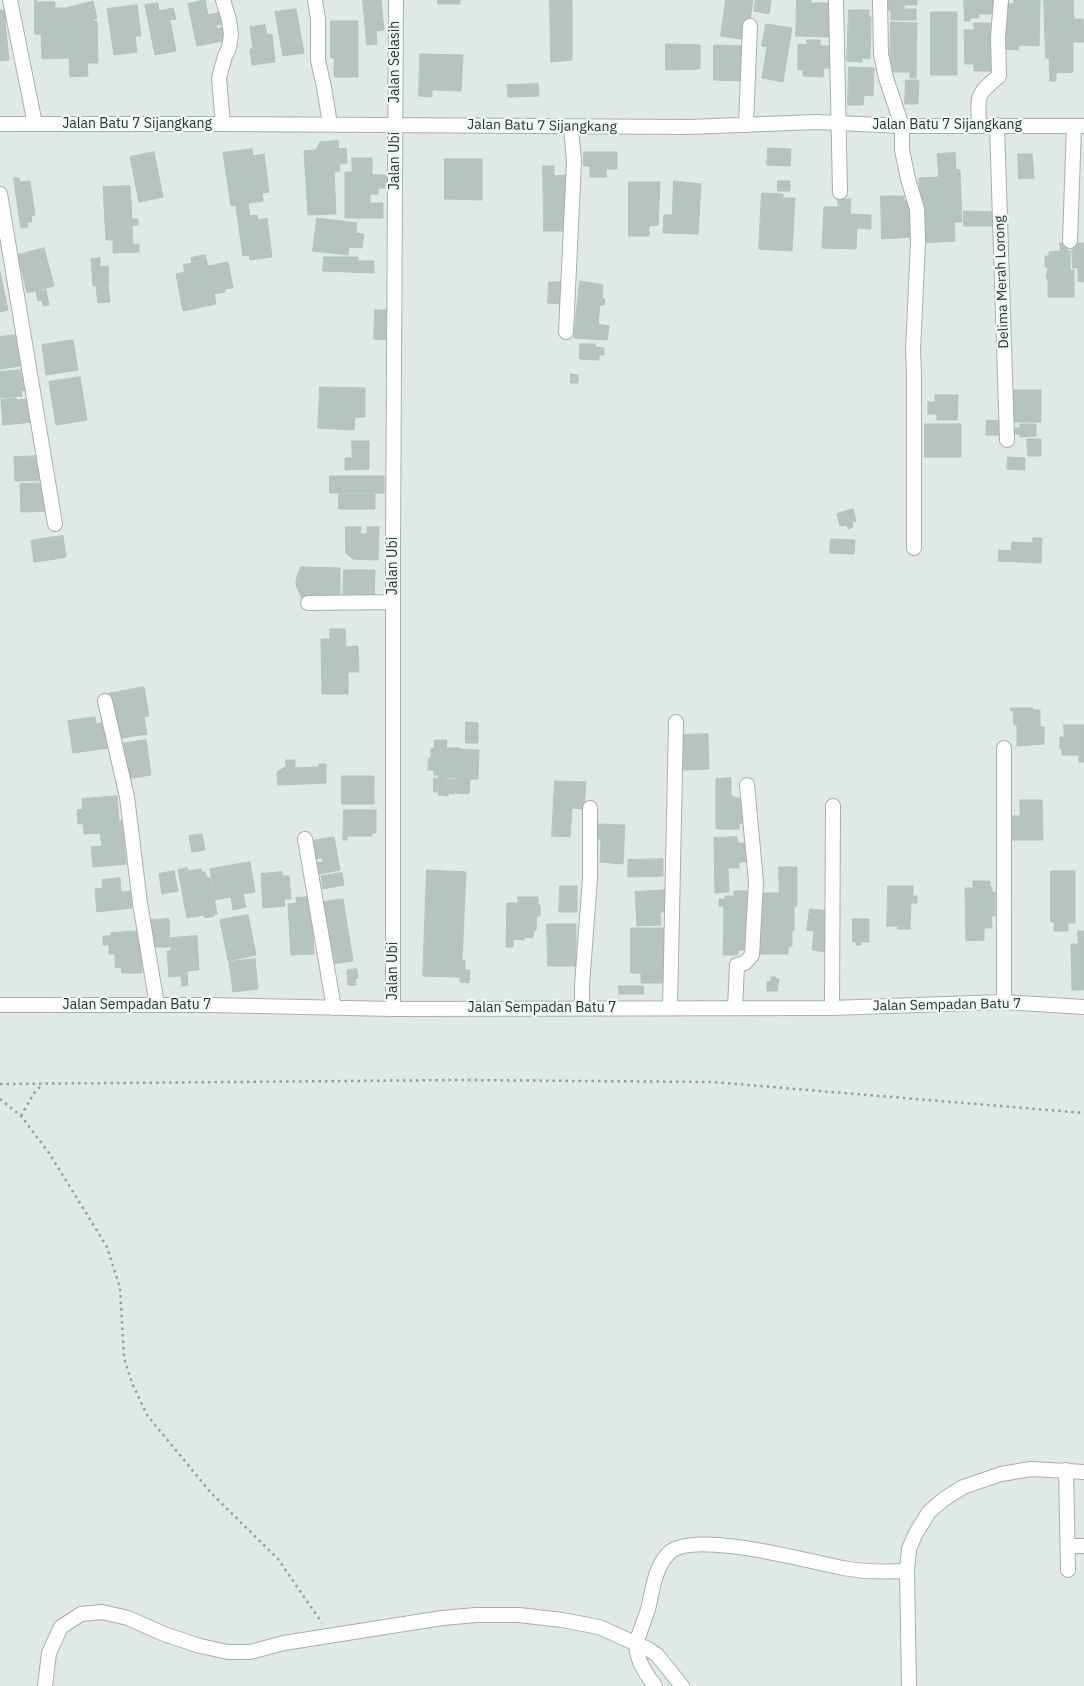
<!DOCTYPE html>
<html>
<head>
<meta charset="utf-8">
<style>
	body { margin:0 }
	canvas { display:block; background:#e0eae5 }
</style>
</head>
<body>
<canvas width="1084" height="1686"></canvas>
<script>
const ctx = document.querySelector('canvas').getContext('2d');
ctx.lineJoin = 'round';
function fill(path, color) {
  ctx.fillStyle = color;
  ctx.fill(path, 'evenodd');
}
function trace(path, color, width, dash) {
  ctx.strokeStyle = color;
  ctx.lineWidth = width;
  ctx.lineCap = dash ? 'butt' : 'round';
  ctx.setLineDash(dash || []);
  ctx.stroke(path);
}
function label(font, color, halo, rows, align = 'center') {
  ctx.font = font + ' "IBM Plex Sans",sans-serif';
  ctx.lineWidth = 4.5;
  ctx.setLineDash([]);
  ctx.textBaseline = 'middle';
  ctx.strokeStyle = halo;
  ctx.fillStyle = color;
  for (const [text, x, y, turn = 0] of rows) {
    ctx.save();
    ctx.translate(x, y);
    ctx.rotate((+turn || 0) * Math.PI / 180);
    ctx.textAlign = isNaN(turn) ? turn : align;
    if (halo) ctx.strokeText(text, 0, 0);
    ctx.fillText(text, 0, 0);
    ctx.restore();
  }
}
const building = new Path2D(`
	M35 0H37V2H55V8H66L93 1 97 18 90 20 97 21 98 63H87L88 76 70 77 69 58 42 59 41 34H35Z
	M205 0 208 15 221 12 223 24 216 25 217 29 224 27 227 40 197 46 188 4Z
	M363 0H381L384 30 376 31 377 44 367 45Z
	M438 0H460V4H438Z
	M550 0H572V60L551 62Z
	M726 0H753L747 40 721 36Z
	M756 0H771L769 14 754 11Z
	M797 0H811V3H831L829 37 796 36Z
	M888 0H917V5H903L905 9H916V20H891V10H888Z
	M964 0H993V14H978L979 18H970V21H965Z
	M1014 0H1040L1039 46 1019 45 1018 50 1005 49 1007 3 1014 4Z
	M1044 0H1073L1074 19H1083L1084 42H1073V72L1056 73V81H1050L1049 58H1046Z
	M158 3 159 11 173 8 176 19 170 20 176 51 155 55 145 5Z
	M137 5 141 36H135L137 52 114 55 107 9Z
	M296 9 304 53 283 56 275 12Z
	M9 10 10 21H5L9 60 0 61V11Z
	M849 10H869V17H871L870 59 862 58V62L847 61Z
	M931 12H957V75H931Z
	M331 21H358V77H334V58H331Z
	M891 22 917 23 916 78H910V72H890Z
	M974 23H990L991 71H974V64H965L964 30H974Z
	M766 24 792 28 783 82 762 78 767 47 762 46Z
	M265 25 267 35 272 34 275 62 252 65 250 49H253L250 27Z
	M807 40H820V46H830L829 68H824L823 77 803 76V70H798V44L807 45Z
	M666 44 700 45V69L666 70Z
	M714 45 745 46V81L714 80Z
	M420 54 463 55 461 91 432 90V97L419 96Z
	M849 67 874 68 873 96 864 95 863 105H848Z
	M906 80H919L918 104H905Z
	M538 84 539 96 508 97 507 85Z
	M338 141 339 149 346 148 347 163 339 164 340 171 334 172 336 214 308 215 304 151 316 150 320 142Z
	M768 148 791 149 790 166 767 165Z
	M252 149 253 156 264 154 269 192 262 193 263 201 231 206 223 153Z
	M154 152 163 197 139 202 130 157Z
	M584 152H617V169H606V177H590V166H584Z
	M955 153 956 169 960 170 962 222H954L955 241 922 243 919 178 939 177 937 154Z
	M1018 154H1032L1034 178 1019 179Z
	M352 158H372V175H391V188H378V194H370V203H383V218H345V172H352Z
	M445 159H482V200L445 199Z
	M543 166H554V176L566 175 567 231H544Z
	M14 178H19L20 182 30 181 35 215 31 216 32 222H27L28 227 21 228Z
	M674 181 701 184 698 234 663 233 664 215H672Z
	M778 181H790V191H778Z
	M629 182H660L658 225 649 226V236H629Z
	M130 186 132 219H138V225H132L133 245 139 244V252L113 253V240H106L103 187Z
	M762 193 783 194V198H795L792 251 759 249Z
	M881 196H904V201H912L914 237 882 239Z
	M838 199H851L850 214 871 215V229L857 228 856 249 822 248 824 207H838Z
	M248 204 250 216 257 215 258 220 267 218 272 257 250 260 249 255 243 256 236 206Z
	M964 211 997 212V226H964Z
	M317 218 357 223 356 233 364 234 362 248 349 247 348 255 313 251Z
	M1060 243H1067V251H1070V271L1074 270V297H1048V279H1046L1048 267H1045V256H1049V252L1060 251Z
	M1072 243H1084V282L1078 281V268H1073Z
	M44 248 54 286 27 293 18 255Z
	M205 255 208 266 228 262 233 288 225 289V292L214 294 216 304 183 311 176 274 185 272 183 265 192 263 191 258Z
	M324 257H358V261H374V273L323 271Z
	M100 258V267L108 266 109 285 93 286 91 259Z
	M0 272 8 310 0 312Z
	M580 281 603 285 602 298 605 299 604 305H600L598 324 609 326 607 340 574 338Z
	M549 282H564V304L548 303Z
	M108 286 110 302 98 303 96 287Z
	M46 290 49 305 43 306 42 300 38 301 36 292Z
	M375 310H389L388 340 374 339Z
	M16 335 21 366 0 369V337Z
	M73 340 78 370 46 375 42 345Z
	M580 344H595V347L604 348V355H599V360L580 359Z
	M21 370V377L28 379 29 390 21 391 22 396 0 398V372Z
	M571 374 578 375V383H571Z
	M80 377 87 420 56 425 49 382Z
	M320 387 365 388V417H355L354 430 318 428Z
	M1014 390H1041V422H1014Z
	M935 395H958L957 420H937V414H928V402H935Z
	M16 398 17 400 32 399 34 422 3 425 1 400Z
	M987 420 1000 421 999 435H986Z
	M925 424H961V457H925Z
	M1020 424H1036V436L1020 437V434H1013V428H1020Z
	M1027 439H1041V456H1028Z
	M352 441H369V469L345 470V458H352Z
	M42 456 45 480 15 481 14 457Z
	M1008 457 1025 458V470L1007 469Z
	M330 476H384V493H330Z
	M48 483 49 511 21 512 20 484Z
	M339 494H375V509H339Z
	M853 509 856 521 852 522 853 527 848 529 847 525 840 526 837 514Z
	M346 527H361L360 534H367V527H379L378 560 353 559 346 553Z
	M63 536 66 557 50 560 47 538Z
	M46 538 49 560 34 562 31 541Z
	M1033 538H1042L1041 563 998 561 999 550 1011 551 1012 542 1033 543Z
	M831 539 855 540 854 554 830 553Z
	M301 567 340 568V601H303L296 585V580Z
	M344 570H375L374 601H343Z
	M330 629H345L346 647 358 646 359 672H348V694H322L321 639H330Z
	M144 687 149 716 144 717 147 734 115 739 107 694Z
	M1011 708H1033V710H1040V727H1044V744L1017 746V725H1014L1013 710 1011 711Z
	M95 717 96 724 104 722 108 748 73 753 68 721Z
	M466 722 478 723V743H466Z
	M1064 725H1084V762H1079V755H1062V749H1060V737H1064Z
	M708 734 709 769 684 770 682 735Z
	M146 740 151 775 127 779 121 744Z
	M435 740H447L446 748H460L459 778H438L439 757H431V749L434 748Z
	M461 749 479 750 478 779H459Z
	M429 758H438V775H434V770H428Z
	M286 760H295V768L319 767V764H326V783L278 785 277 772 286 766Z
	M342 776H374V804H342Z
	M434 778 455 780 454 794 448 793V796L438 795 439 792H434Z
	M731 778V796L741 799V805H745L746 823H739V829H716V779Z
	M456 779H470L469 794 456 793Z
	M555 781 586 782 584 809 572 808 570 837 552 836Z
	M117 796 119 821 78 824 77 810 83 809 82 799Z
	M1020 800H1042L1043 840H1010L1009 816H1020Z
	M344 810H376V833H372V836H347V840H343Z
	M122 821 126 864 93 867 91 847 102 846 100 833 84 834 83 824Z
	M597 824 625 825 623 864 600 862 601 839H596Z
	M202 834 205 850 192 852 189 836Z
	M334 837 340 870 319 874 317 863 323 862 322 858 315 859 312 841Z
	M737 837 738 843H746V862H739V868H728L729 892 715 893 714 838Z
	M663 859V876L628 877V860Z
	M250 862 255 892 243 894 246 907 233 910 231 897 215 900 210 869Z
	M779 867H797V906H794V930L792 931V946H788V954H756L761 893H779Z
	M187 868 188 871 201 869V872H205L207 878H210L217 914H214V916L205 918 204 915 187 918 178 870Z
	M427 870 466 872 462 960 465 961V970H470L469 983 460 982V977L423 976Z
	M174 871 178 891 162 894 159 874Z
	M1051 871H1075V923H1068V931H1054V922H1051Z
	M282 872V876H289L291 899H284L285 906 263 908 261 874Z
	M342 873 344 885 323 889 321 876Z
	M120 878 121 892 130 891 132 908 97 912 95 889 103 888 102 880Z
	M973 881H990V887H992V892H995V916H991L992 928H984V940L966 941 965 888H973Z
	M560 886H577V912H559Z
	M888 886H913V896H917V903H911L910 929H898V926H887Z
	M666 890 668 912H660L661 925 637 926 635 892Z
	M734 891H751L750 950H738V955H723L724 906H719V899H725V896H734Z
	M311 897 314 954 291 955 288 904 297 903 296 898Z
	M518 897H538V905H540V916H537L536 930H534L533 938 525 937 524 940 513 939V947H506L507 903H518Z
	M343 899 353 961 332 964 323 902Z
	M810 909 832 911 827 952 812 950 814 931 807 930Z
	M248 915 256 955 228 961 220 920Z
	M169 919 170 947H149L148 920Z
	M853 919H869V942H861V945H856V942H853Z
	M547 924H576V966H548Z
	M631 928H665V983H641V973H631Z
	M140 931 142 973H122L121 967 115 968V954H109V945H103V936H111V933Z
	M1078 931H1084V990H1072L1071 944H1078Z
	M197 936 199 970 187 971 188 985 182 986 181 976 169 977 167 951H171V938Z
	M255 959 258 989 233 992 229 962Z
	M357 969 358 978 355 979 356 985H348L347 970Z
	M771 977H776V979H779L777 991H767V982L771 981Z
	M619 986H643L644 994H619Z`);
fill(building, '#b6c4be');
trace(building, '#b3c2bc', 1);
const minor = new Path2D(`
	M10 0 35 124
	M315 0 318 19V60L324 87 330 124
	M836 0 840 192
	M880 0 881 54 886 78 902 126V150L908 179 917 209 918 242 913 351 914 373V548
	M0 124H223L688 127 816 122 902 126H1084
	M223 124 219 78 225 56 229 48 231 34 229 20 223 0
	M746 125 750 26
	M979 125C978 95 975 96 999 76L998 37 1001 0
	M997 125 1007 440
	M0 194 55 524
	M1070 241 1074 126
	M566 332 574 161 571 127
	M308 603 393 602
	M105 701 127 797 140 903 157 1005
	M305 839 334 1008
	M1004 1002V748
	M0 1005H211L393 1009 832 1008 1004 1002 1084 1007
	M582 1008V985L590 878V808
	M670 1008 676 722
	M735 1008 737 965 745 963 752 955 756 882 747 785
	M832 1008 833 806
	M393 1009V549L396 0
	M1066 1470 1068 1570
	M1068 1546H1084
	M45 1686 49 1653 61 1627 81 1614 102 1612 128 1618 164 1634 200 1646 228 1652H250L284 1643 442 1618 476 1615H519L562 1620 599 1627 648 1649 657 1655 682 1686
	M655 1686C646 1675 634 1656 637 1642 639 1632 645 1620 648 1609 653 1590 654 1568 669 1553 693 1529 810 1562 843 1568 864 1572 885 1572 907 1571
	M909 1686 907 1571 909 1549 916 1533 929 1512 944 1499 963 1487 1001 1474 1031 1469 1084 1472`);
trace(minor, '#a3b1ac', 16);
trace(new Path2D(`
	M0 1084 462 1080 712 1082 1084 1113
	M0 1099 21 1116 49 1153 107 1247 120 1288 124 1358 132 1383 147 1415 211 1493 278 1559 322 1623
	M21 1116 34 1093 43 1084`), '#83aa9e', 2.5, [2.5, 4]);
trace(minor, '#fff', 14);
label('14px', '#223832', '#f0f7f3', [
	["Jalan Selasih",395,62,-90],
	["Jalan Batu 7 Sijangkang",137,124],
	["Jalan Batu 7 Sijangkang",947,125],
	["Jalan Batu 7 Sijangkang",542,126,1],
	["Jalan Ubi",395,161,-90],
	["Delima Merah Lorong",1002,282,-92],
	["Jalan Ubi",393,566,-90],
	["Jalan Ubi",393,971,-90],
	["Jalan Sempadan Batu 7",137,1005],
	["Jalan Sempadan Batu 7",947,1005,-1],
	["Jalan Sempadan Batu 7",542,1008]
]);
</script>
</body>
</html>
